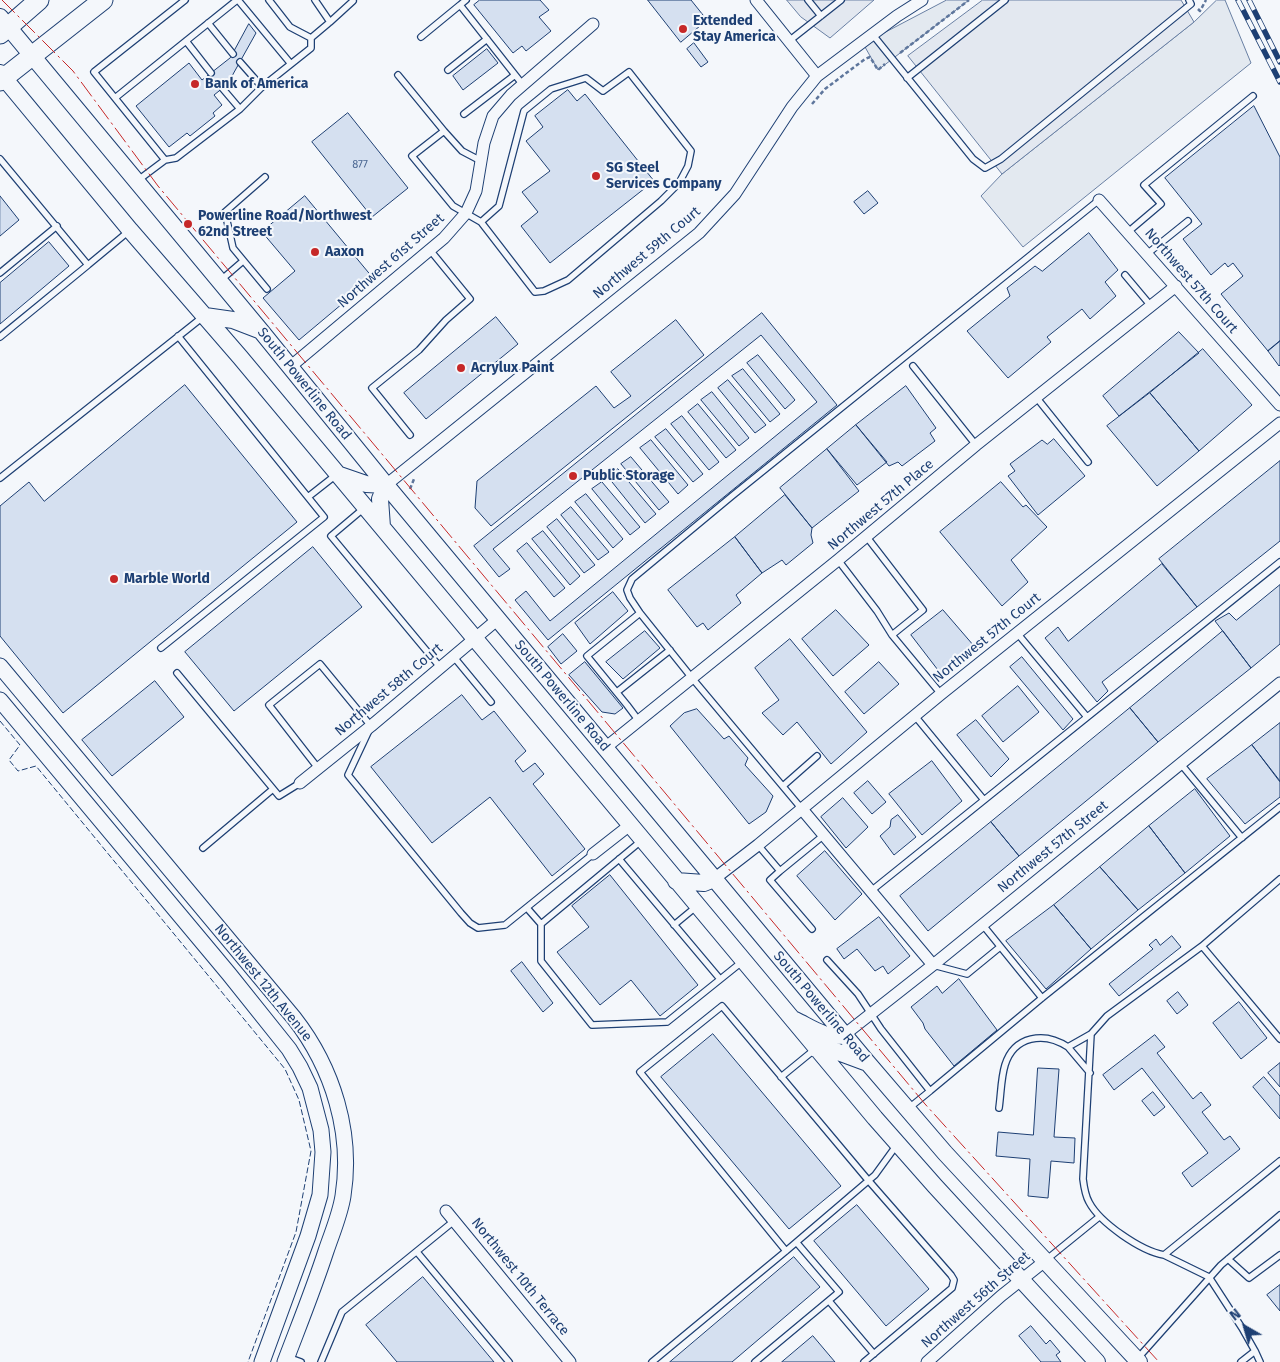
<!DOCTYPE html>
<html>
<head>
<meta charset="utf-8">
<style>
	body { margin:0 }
	#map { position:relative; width:1280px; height:1362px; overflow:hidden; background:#f4f7fb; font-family:"Fira Sans",sans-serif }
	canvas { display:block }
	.north { position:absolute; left:1220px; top:1302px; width:50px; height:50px; -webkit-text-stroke:4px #f4f7fb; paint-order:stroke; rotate:322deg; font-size:14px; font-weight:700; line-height:20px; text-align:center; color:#1d3f73 }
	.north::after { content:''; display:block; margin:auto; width:18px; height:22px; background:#1d3f73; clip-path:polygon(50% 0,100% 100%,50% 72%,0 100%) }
</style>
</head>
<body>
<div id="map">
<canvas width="1280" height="1362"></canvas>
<div class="north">N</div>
</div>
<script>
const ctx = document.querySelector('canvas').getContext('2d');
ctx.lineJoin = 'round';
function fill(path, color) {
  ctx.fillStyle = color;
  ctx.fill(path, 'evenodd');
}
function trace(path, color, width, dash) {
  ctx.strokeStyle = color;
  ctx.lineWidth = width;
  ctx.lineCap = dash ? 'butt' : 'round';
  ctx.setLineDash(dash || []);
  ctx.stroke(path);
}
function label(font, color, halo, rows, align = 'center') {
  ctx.font = font + ' "Fira Sans",sans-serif';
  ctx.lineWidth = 4;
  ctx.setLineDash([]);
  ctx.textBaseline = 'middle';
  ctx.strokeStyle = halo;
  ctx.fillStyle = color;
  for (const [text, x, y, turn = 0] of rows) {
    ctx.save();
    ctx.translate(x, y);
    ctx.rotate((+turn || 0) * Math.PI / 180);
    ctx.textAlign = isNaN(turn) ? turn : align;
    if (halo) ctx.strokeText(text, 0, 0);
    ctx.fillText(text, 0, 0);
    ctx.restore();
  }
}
const green = new Path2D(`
	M947 0H969L878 70 865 47 882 34Z
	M1217 0H1225L1251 63 1023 247 981 196 1002 174 1194 22Z`);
fill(green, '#e3e9f0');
trace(green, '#687fa3', 1);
const parking = new Path2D(`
	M787 0H874L830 38 801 17Z
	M983 0H1181L1194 22 1002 174 908 56Z`);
fill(parking, '#e3e8f0');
trace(parking, '#687fa3', 1);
const building = new Path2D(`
	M480 0H540L549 10 539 17 551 31 526 51 522 46 513 53 474 5Z
	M648 0H691L707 20 681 42Z
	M249 24 256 33 232 76 234 79 214 95 222 105 213 113 215 116 190 136 187 133 169 147 136 106 189 63 202 80 230 58Z
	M694 43 708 62 701 67 687 49Z
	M487 49 498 63 463 90 453 76Z
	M568 90 577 101 585 94 654 181 550 263 521 226 538 212 522 192 550 171 526 141 543 127 535 116Z
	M1254 106 1280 157V341L1268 351 1221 294 1243 276 1233 263 1228 267 1225 263 1211 275 1183 239 1202 224 1165 178Z
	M348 113 408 188 372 217 312 142Z
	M868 191 878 203 864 214 854 202Z
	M0 196 19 220 0 236Z
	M305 196 373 278 299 340 263 298 295 271 262 232Z
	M1089 233 1118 270 1105 282 1116 296 1090 319 1082 309 1047 337 1051 342 1008 378 967 331 1010 296 1007 288 1035 266 1042 271Z
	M49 242 69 266 0 324V283Z
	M762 313 837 405 548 640 515 600 526 591 550 621 817 402 761 335 493 549 510 569 499 577 474 546Z
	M496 317 518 344 426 419 404 393Z
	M676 320 704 355 491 526 475 508 477 481 596 386 614 408 631 396 611 372Z
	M1179 332 1199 353 1119 416 1103 396Z
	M1280 341V365L1279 366 1268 351Z
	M1203 349 1252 405 1199 451 1150 393Z
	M758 355 795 400 785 409 747 363Z
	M743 369 780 414 770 422 732 376Z
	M728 380 766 425 755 433 718 388Z
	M185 385 297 522 63 713 0 636V506L29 482 44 501Z
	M906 386 936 428 930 433 935 441 902 466 898 462 889 466 856 425Z
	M712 392 749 438 739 446 701 400Z
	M1150 393 1199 451 1157 486 1107 426Z
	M698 404 736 450 726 458 688 412Z
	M682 416 719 462 709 470 671 424Z
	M856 425 887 462 857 485 827 449Z
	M666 429 703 474 693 482 655 437Z
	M1054 439 1085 476 1038 515 1008 476 1015 471 1010 464 1042 440 1047 444Z
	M651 440 688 485 678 494 640 448Z
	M827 449 859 491 812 528 780 488Z
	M631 457 669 502 659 510 621 464Z
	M1280 461V541L1197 607 1159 559Z
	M618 469 656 514 645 523 608 477Z
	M602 482 640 527 630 535 592 489Z
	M1001 482 1023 507 1026 505 1047 527 1011 560 1028 582 1002 606 940 532Z
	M586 494 623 539 613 548 575 502Z
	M785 495 812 528 811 535 813 543 786 565 782 560 762 573 735 537Z
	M571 507 609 552 598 560 561 515Z
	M557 519 595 565 584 573 547 527Z
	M543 531 580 576 570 585 532 539Z
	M735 537 762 573 736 595 741 603 708 630 703 623 697 627 668 590Z
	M527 543 565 588 554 597 517 551Z
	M313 547 362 607 234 711 185 652Z
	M1162 564 1197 607 1102 682 1108 691 1097 702 1045 638 1058 627 1068 641Z
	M1280 585V644L1251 668 1215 621 1229 613 1236 620Z
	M613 592 628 611 590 644 575 623Z
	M836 610 869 645 833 676 802 639Z
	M943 610 974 646 941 674 911 635Z
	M645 631 660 648 623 679 606 662Z
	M1223 631 1251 668 1158 742 1130 708Z
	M563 634 577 651 561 664 548 647Z
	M790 639 867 732 831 764 797 722 783 735 762 713 779 700 755 668Z
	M1022 657 1073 719 1063 730 1010 667Z
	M585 662 623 708 615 714 602 712 569 675Z
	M879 662 899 684 864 714 845 692Z
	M155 681 184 717 112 776 82 740Z
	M1018 686 1039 712 1003 742 982 716Z
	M462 695 482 720 494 711 526 751 515 761 523 772 535 763 544 774 533 784 585 849 552 876 490 797 432 843 371 767Z
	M1130 708 1158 742 1019 856 991 822Z
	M697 709 724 739 729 736 748 758 745 765 773 796 766 812 749 824 670 726 684 713Z
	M976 720 1009 759 991 777 957 735Z
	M1280 723V781L1252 745Z
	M1252 745 1280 782V797L1245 824 1207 779Z
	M932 761 962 801 922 835 889 794Z
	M868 781 886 802 872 814 854 793Z
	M1195 789 1230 836 1185 873 1149 826Z
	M843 798 868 827 846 848 821 817Z
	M898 815 916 837 894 855 880 836 890 827 891 820Z
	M991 822 1019 856 928 931 900 896Z
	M1149 826 1185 873 1138 910 1100 867Z
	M825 851 862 894 835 920 797 876Z
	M1100 867 1138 910 1091 949 1054 905Z
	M610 875 698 985 660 1016 631 980 600 1005 557 952 589 927 572 906Z
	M1054 905 1091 949 1046 989 1006 941Z
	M879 917 910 956 888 974 883 966 875 971 857 949 844 959 837 949Z
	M1172 936 1181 947 1119 996 1109 984 1153 949 1149 945 1156 939 1160 945Z
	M522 962 553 1003 543 1012 511 971Z
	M959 979 997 1030 954 1066 925 1029 923 1023 911 1007 937 986 942 993Z
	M1178 992 1188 1005 1177 1014 1167 1001Z
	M1239 1002 1267 1038 1241 1059 1213 1023Z
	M713 1034 841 1186 789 1229 661 1077Z
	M1155 1035 1165 1047 1157 1053 1193 1099 1201 1092 1211 1105 1202 1112 1224 1140 1230 1136 1240 1149 1192 1187 1182 1173 1208 1153 1142 1068 1114 1090 1103 1075Z
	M1280 1063V1087L1268 1073Z
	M1038 1068 1059 1069 1054 1137 1075 1138 1074 1163 1051 1161 1048 1198 1028 1196 1030 1159 996 1156 998 1132 1033 1135Z
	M1264 1077 1280 1096V1119L1253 1087Z
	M1153 1092 1165 1107 1154 1116 1142 1101Z
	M857 1205 929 1289 886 1326 814 1241Z
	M794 1257 820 1287 732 1362H670Z
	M423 1277 494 1362H397L366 1325Z
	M1280 1285V1311L1267 1295Z
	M1031 1326 1046 1344 1050 1340 1060 1352 1056 1355 1061 1362H1041L1019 1336Z
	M813 1336 835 1362H782Z`);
fill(building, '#d5e0f0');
trace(building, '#1d3f73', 1);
const service = new Path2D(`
	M238 0 291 64
	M269 0 290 27 311 38
	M808 0 821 16
	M460 5 466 0
	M330 22 353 1
	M208 23 233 54
	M873 35 973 159 985 168 1001 159 1191 4 1189 0
	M421 37 460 5 523 85
	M186 41 211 73
	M789 41 841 0
	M240 62 262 87 240 109
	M448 70 487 39
	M398 75 444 131
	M907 78 1005 0
	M262 87 311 48V38L330 22 315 0
	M115 98 237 0
	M464 114 515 75
	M0 159 88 265 0 337
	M165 160 176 158 240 109 223 89
	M481 161 462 151 444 131 412 156 453 206 481 222 535 292 544 291 568 280 661 201 679 183 688 166 691 151 629 72 603 91 586 78 551 89 524 111 499 206 481 222
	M265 177 225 212 233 248 267 289
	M137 181 165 160 94 72 185 0
	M1128 232 1161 204 1144 185 1253 96
	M1147 254 1188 221
	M88 265 129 231
	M0 273 57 226
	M1125 275 1151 306
	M221 280 243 261
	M913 366 976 445
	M1036 397 1088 462
	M410 435 372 388 419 350 446 320 470 299 430 250
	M0 478 204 316
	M308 497 336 475
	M363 509 331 536 440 667
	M866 536 923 610 892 635 941 694
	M838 560 877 611 892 635
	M1017 633 1087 717
	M161 648 324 517 178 336
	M453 656 491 702
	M177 673 279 796 300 783
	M617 692 670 650
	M915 716 984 800
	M639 721 627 705 587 656 640 613
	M1180 763 1242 838
	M318 768 269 705 320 664 371 726 348 775 461 913 470 923 478 928 505 925 593 854
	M783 786 817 756
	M801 808 692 678 640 613 630 598 627 590 632 579 732 496 1099 200
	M758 845 780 871 824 835
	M203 848 273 789
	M619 859 720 979
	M780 871 770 880 812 929
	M1280 879 1202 946 1280 1039
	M871 891 1280 562
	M527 908 541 924V961L592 1025 667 1022 743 961
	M541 924 641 841
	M982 924 1042 998
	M674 925 697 906
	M827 960 858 994 881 1029 930 1091 909 1108
	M933 965 967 974 1000 947
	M1090 1073 1068 1047 1091 1034
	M781 1077 814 1050
	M930 1091 1042 998 1280 807
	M999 1108C1001 1094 1001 1078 1005 1065 1014 1036 1044 1031 1068 1047
	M417 1252 509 1362
	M1164 1255C1141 1251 1100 1223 1089 1202 1085 1195 1084 1187 1083 1179L1091 1034 1107 1016 1202 946
	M1228 1259 1249 1278 1280 1255
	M1046 1260 1099 1217
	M829 1301 874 1354
	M1255 1351 1242 1328 1209 1277 1164 1255 1280 1161
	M287 1357 301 1362
	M1138 1358 1221 1265 1280 1215
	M321 1362 342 1312 454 1221
	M652 1362 786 1251
	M755 1362 839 1292 797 1243
	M864 1362 952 1288 954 1280 951 1275 868 1180 722 1006 640 1072 786 1251 875 1175 896 1146
	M1241 1362 1255 1351 1260 1362`);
const minor = new Path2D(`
	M756 0 817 76
	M1099 200 1280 405
	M290 367 444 238 466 213 476 191 484 143 493 116 511 95 593 24
	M386 485 699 233 735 194 792 107 817 76 897 16 922 0
	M605 748 838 560 976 445 1176 286
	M300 783 371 726 498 619
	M801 808 933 965
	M593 854 630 825
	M714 879 758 845 941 694 1280 423
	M844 1035 933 965 1280 683
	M446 1211 570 1362
	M927 1362 1001 1296 1045 1261`);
const tertiary = new Path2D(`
	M0 666 294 1018C333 1068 353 1133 343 1196 340 1215 332 1233 326 1251 314 1288 299 1325 285 1362
	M0 700 229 974 289 1049 300 1067 310 1088 321 1130 323 1152 320 1195 308 1236 262 1362`);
const secondary = new Path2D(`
	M0 17 261 331 386 485 867 1062 945 1153 1139 1362
	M0 73 130 230 240 357 875 1118 935 1186 1097 1362
	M205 316 233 320 259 330
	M337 474 366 484 386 485
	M382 527 380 499 386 485
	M676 881 704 883 714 879
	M795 1020C810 1027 827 1040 844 1035
	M816 1049H830L865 1062`);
const primary = new Path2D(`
	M0 34 39 0
	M0 81 103 0`);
trace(service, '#1d3f73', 8);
trace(minor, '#1d3f73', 13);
trace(tertiary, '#1d3f73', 17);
trace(secondary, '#1d3f73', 18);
trace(primary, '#1d3f73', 21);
trace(new Path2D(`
	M1198 9 1200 11 1206 0
	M900 53 969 0
	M812 104 825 89 865 59 870 57 878 70 885 64
	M410 489 414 479`), '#5e769c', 2.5, [4, 2.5]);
trace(service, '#f4f7fb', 5.5);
trace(minor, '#f4f7fb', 11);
trace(tertiary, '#f4f7fb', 15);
trace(secondary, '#f4f7fb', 16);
trace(primary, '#f4f7fb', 19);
const rail = new Path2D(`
	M1238 0 1280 82
	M1249 0 1280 62`);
trace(rail, '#1d3f73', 5.5);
trace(rail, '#f4f7fb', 4, [11]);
trace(new Path2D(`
	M0 721 20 745 9 760 18 771 36 766 285 1069 299 1100 311 1151 296 1232 248 1362`), '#1d3f73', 1, [6, 2.5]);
trace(new Path2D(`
	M2 0 73 71 158 186 925 1104 1159 1362`), '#c62828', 1, [18, 4, 2.5, 4]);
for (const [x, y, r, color] of [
	[683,29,5,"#c62828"],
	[195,84,5,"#c62828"],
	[596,176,5,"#c62828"],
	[188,224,5,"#c62828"],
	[315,252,5,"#c62828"],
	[461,368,5,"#c62828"],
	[573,476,5,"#c62828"],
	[114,579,5,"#c62828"]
]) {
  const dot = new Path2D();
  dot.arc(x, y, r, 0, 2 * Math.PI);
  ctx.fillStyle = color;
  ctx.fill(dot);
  trace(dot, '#f4f7fb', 2);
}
label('11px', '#4b6792', null, [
	["877",360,165]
]);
label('bold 14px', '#1d3f73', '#f4f7fb', [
	["Extended",693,21],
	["Stay America",693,37],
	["Bank of America",205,84],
	["SG Steel",606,168],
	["Services Company",606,184],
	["Powerline Road/Northwest",198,216],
	["62nd Street",198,232],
	["Aaxon",325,252],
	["Acrylux Paint",471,368],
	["Public Storage",583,476],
	["Marble World",124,579]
], 'left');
label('14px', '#1d3f73', '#f4f7fb', [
	["Northwest 59th Court",647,253,-40],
	["Northwest 61st Street",391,261,-41],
	["Northwest 57th Court",1191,281,49],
	["South Powerline Road",304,384,51],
	["Northwest 57th Place",881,505,-40],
	["Northwest 57th Court",987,638,-39],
	["Northwest 58th Court",389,690,-40],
	["South Powerline Road",562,696,50],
	["Northwest 57th Street",1053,847,-39],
	["Northwest 12th Avenue",263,983,51],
	["South Powerline Road",821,1007,50],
	["Northwest 10th Terrace",520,1277,51],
	["Northwest 56th Street",976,1300,-41]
]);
</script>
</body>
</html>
